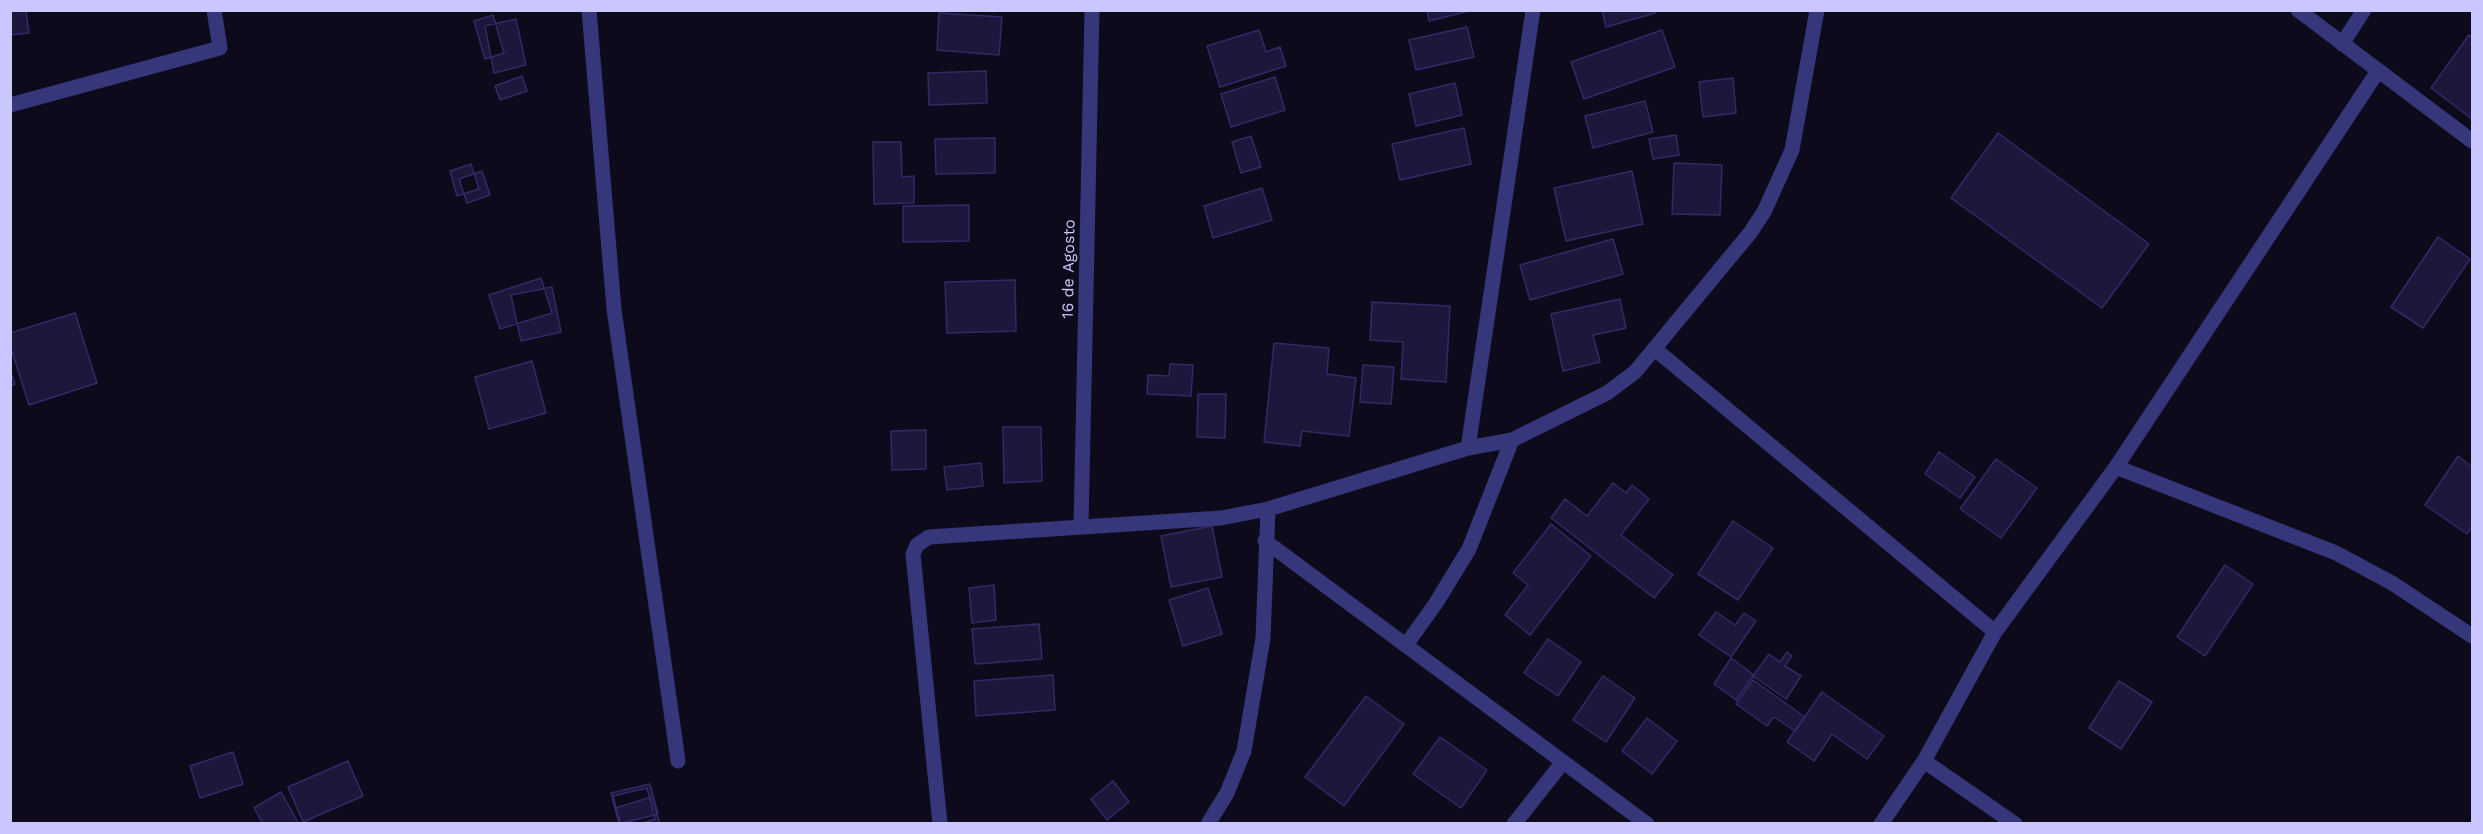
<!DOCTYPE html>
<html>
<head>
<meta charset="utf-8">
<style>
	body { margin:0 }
	#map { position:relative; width:2483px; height:834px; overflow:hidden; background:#0d0b1b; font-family:"Work Sans",sans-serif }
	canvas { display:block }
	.frame { position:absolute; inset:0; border:12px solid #cac6fe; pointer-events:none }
</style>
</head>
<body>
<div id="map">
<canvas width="2483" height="834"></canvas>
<div class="frame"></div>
</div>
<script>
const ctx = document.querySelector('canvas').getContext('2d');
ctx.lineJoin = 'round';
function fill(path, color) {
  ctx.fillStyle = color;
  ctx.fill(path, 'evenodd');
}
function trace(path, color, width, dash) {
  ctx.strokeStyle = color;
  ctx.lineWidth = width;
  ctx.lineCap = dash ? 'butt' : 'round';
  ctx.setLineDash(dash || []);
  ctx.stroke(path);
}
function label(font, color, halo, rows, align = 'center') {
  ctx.font = font + ' "Work Sans",sans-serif';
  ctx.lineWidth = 4.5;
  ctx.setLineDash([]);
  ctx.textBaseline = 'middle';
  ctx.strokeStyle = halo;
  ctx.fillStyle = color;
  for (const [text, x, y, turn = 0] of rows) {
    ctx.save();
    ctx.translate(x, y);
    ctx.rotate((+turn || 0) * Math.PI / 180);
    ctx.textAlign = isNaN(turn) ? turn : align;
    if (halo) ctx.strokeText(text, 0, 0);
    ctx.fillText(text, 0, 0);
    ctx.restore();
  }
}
const building = new Path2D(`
	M10 10H26L29 33 10 35Z
	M1427 10H1473L1429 21Z
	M1602 10H1655V13L1606 27Z
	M939 13 1002 17 999 55 937 50Z
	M493 15 504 53 485 59 474 21Z
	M516 19 526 65 494 73 485 26Z
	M1467 27 1474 57 1416 70 1409 40Z
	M1259 30 1266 52 1280 47 1286 66 1220 87 1207 46Z
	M1662 30 1675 67 1584 99 1571 62Z
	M2469 35 2472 38V119L2431 88Z
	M986 71 987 103 929 105 928 73Z
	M522 76 527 91 500 100 495 86Z
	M1275 77 1285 110 1231 127 1221 94Z
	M1733 78 1736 113 1703 117 1699 82Z
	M1455 83 1462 115 1416 126 1409 94Z
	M1645 101 1653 132 1593 148 1585 116Z
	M1464 128 1471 164 1400 180 1392 144Z
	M1998 133 2149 244 2102 308 1951 198Z
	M1676 135 1679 155 1653 159 1649 139Z
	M1251 136 1261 167 1241 173 1232 142Z
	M995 138V173L936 174 935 139Z
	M873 142H901L902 177 914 176V203L874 204Z
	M1674 163 1722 165 1720 215 1672 214Z
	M471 164 479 189 457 196 450 171Z
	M482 171 490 195 467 203 459 179Z
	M1632 171 1643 224 1566 241 1554 188Z
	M1262 188 1272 220 1213 238 1204 206Z
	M969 205V241L903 242V206Z
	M2438 237 2470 259 2423 328 2391 307Z
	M1613 239 1623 274 1530 300 1520 265Z
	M541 278 552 313 500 329 489 295Z
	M1015 280 1016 331 947 333 945 282Z
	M552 287 561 332 521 341 511 295Z
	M1620 299 1626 328 1593 335 1600 362 1563 371 1551 314Z
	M1372 302 1450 306 1446 382 1401 379 1403 342 1370 340Z
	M75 313 97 383 29 405 10 345V333Z
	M1274 343 1329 348 1327 374 1356 378 1349 436 1302 431 1300 446 1264 442Z
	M532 361 546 413 489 429 475 377Z
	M1170 364 1193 365 1191 396 1147 394 1148 375 1169 376Z
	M1363 365 1394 367 1391 404 1360 402Z
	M10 370 15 384 10 386Z
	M1198 394H1226L1225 438 1197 437Z
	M1003 427H1041L1042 481 1004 483Z
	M926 430V469L892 470 891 431Z
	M1939 452 1975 477 1960 498 1925 474Z
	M2458 456 2472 467V526L2467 534 2425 505Z
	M1996 459 2037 488 2001 538 1960 509Z
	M981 463 983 486 947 490 944 467Z
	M1613 483 1626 493 1632 485 1649 499 1621 535 1673 575 1654 598 1551 518 1565 499 1587 516Z
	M1733 521 1773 548 1738 600 1698 574Z
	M1551 524 1591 556 1530 635 1505 615 1528 585 1513 573Z
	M1212 526 1222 577 1171 587 1161 536Z
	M2225 565 2253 584 2205 656 2177 637Z
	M994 585 996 620 972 623 969 588Z
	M1208 588 1222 634 1183 646 1169 600Z
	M1716 612 1735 625 1744 613 1756 621 1731 657 1699 635Z
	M1039 624 1042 659 975 664 972 629Z
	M1548 639 1581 662 1558 696 1524 673Z
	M1787 652 1792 656 1785 666 1801 676 1786 699 1753 676 1769 654 1780 662Z
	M1731 658 1754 675 1736 700 1714 684Z
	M1053 675 1055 710 976 716 974 681Z
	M1603 676 1635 698 1606 742 1573 720Z
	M1753 680 1805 717 1795 731 1774 717 1767 726 1736 704Z
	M2119 681 2152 702 2121 749 2089 728Z
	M1822 692 1884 736 1867 759 1832 734 1814 761 1787 742Z
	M1366 696 1404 724 1344 806 1305 777Z
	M1647 718 1677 741 1652 774 1622 751Z
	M1440 737 1487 770 1461 808 1413 774Z
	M233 752 243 784 200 798 190 766Z
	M348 761 363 796 303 822 288 787Z
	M1113 781 1129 802 1107 820 1091 799Z
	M650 784 658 814 619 824 611 793Z
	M647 788 655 819 640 824H620L613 796Z
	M281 792 299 824H263L254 808Z
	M651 797 660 824H621L616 808Z`);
fill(building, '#1d173c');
trace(building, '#342967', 1.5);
trace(new Path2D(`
	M589 10 614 309 678 761
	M2298 10 2472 141
	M2342 44 2364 10
	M10 105 220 48 214 10
	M1656 350 1995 632
	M1468 448 1533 10
	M2116 467 2336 553 2392 583 2472 636
	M1081 527 1092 10
	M1265 541 1647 824
	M1406 645 1436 603 1469 549 1512 440
	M1924 761 2015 824
	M940 824 913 554 917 545 929 537 1221 518 1268 509 1468 448 1512 440 1607 393 1635 372 1750 233 1764 212 1792 150 1817 10
	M1208 824 1227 793 1244 751 1263 638 1268 509
	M1514 824 1563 762
	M1881 824 1924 761 1995 632 2116 467 2378 71`), '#36367a', 15);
label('16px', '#cac6fe', '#0d0b1b', [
	["16 de Agosto",1069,269,-89]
]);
</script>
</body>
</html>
